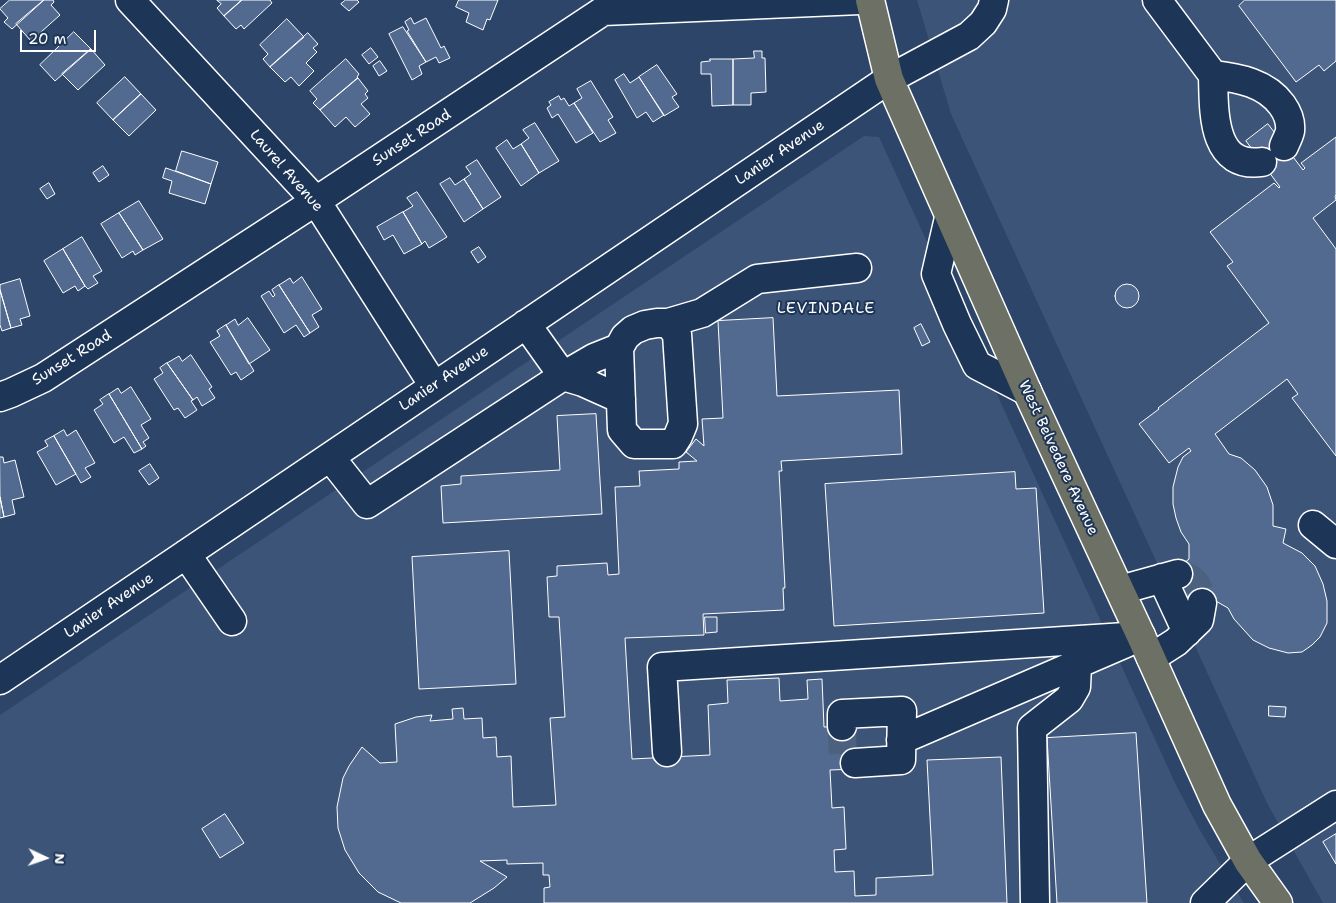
<!DOCTYPE html>
<html>
<head>
<meta charset="utf-8">
<style>
	body { margin:0 }
	#map { position:relative; width:1336px; height:903px; overflow:hidden; background:#2d4568; font-family:"Shantell Sans",sans-serif }
	canvas { display:block }
	.north { position:absolute; left:20px; top:833px; width:50px; height:50px; -webkit-text-stroke:4px #1d3557; paint-order:stroke; rotate:93deg; font-size:14px; font-weight:700; line-height:20px; text-align:center; color:#fff }
	.north::after { content:''; display:block; margin:auto; width:18px; height:22px; background:#fff; clip-path:polygon(50% 0,100% 100%,50% 72%,0 100%) }
	.scale { position:absolute; left:20px; top:30px; width:76px; height:22px; box-sizing:border-box; border:2px solid #fff; border-top:0; padding-left:6px; font-size:15px; line-height:18px; white-space:nowrap; color:#fff; -webkit-text-stroke:4px #1d3557; paint-order:stroke }
</style>
</head>
<body>
<div id="map">
<canvas width="1336" height="903"></canvas>
<div class="north">N</div>
<div class="scale">20 m</div>
</div>
<script>
const ctx = document.querySelector('canvas').getContext('2d');
ctx.lineJoin = 'round';
function fill(path, color) {
  ctx.fillStyle = color;
  ctx.fill(path, 'evenodd');
}
function trace(path, color, width, dash) {
  ctx.strokeStyle = color;
  ctx.lineWidth = width;
  ctx.lineCap = dash ? 'butt' : 'round';
  ctx.setLineDash(dash || []);
  ctx.stroke(path);
}
function label(font, color, halo, rows, align = 'center') {
  ctx.font = font + ' "Shantell Sans",sans-serif';
  ctx.lineWidth = 4;
  ctx.setLineDash([]);
  ctx.textBaseline = 'middle';
  ctx.strokeStyle = halo;
  ctx.fillStyle = color;
  for (const [text, x, y, turn = 0] of rows) {
    ctx.save();
    ctx.translate(x, y);
    ctx.rotate((+turn || 0) * Math.PI / 180);
    ctx.textAlign = isNaN(turn) ? turn : align;
    if (halo) ctx.strokeText(text, 0, 0);
    ctx.fillText(text, 0, 0);
    ctx.restore();
  }
}
fill(new Path2D(`
	M917 0H1336V903H1323L1267 803 951 114Z
	M864 136 879 137 1176 785 1201 832 1244 903H0V715Z`), '#3c5477');
const building = new Path2D(`
	M10 0H44L12 29 4 22 8 18 0 9Z
	M44 0H53L54 2 51 5 60 15 31 41 16 24Z
	M217 0H242L224 16 217 8 221 4Z
	M242 0H270L272 3 244 29 241 25 236 29 224 16Z
	M346 0H357L359 2 349 11 341 4Z
	M459 0H498L490 20 487 19 483 30 466 22 469 13 456 7Z
	M1245 0H1336V61L1324 71 1319 65 1296 82 1239 6Z
	M411 18 414 24 426 18 441 48 444 46 450 58 439 63 436 57 426 62 407 31 409 30 405 22Z
	M287 19 304 37 270 67 263 59 268 54 260 45Z
	M403 27 426 62 419 66 422 74 412 80 389 34Z
	M74 32 91 49 55 81 40 65Z
	M308 33 318 44 313 48 317 52 306 63 314 71 299 86 291 77 285 82 270 67Z
	M371 48 378 57 369 64 362 55Z
	M91 49 105 65 78 90 62 74Z
	M754 51H762V58H765L766 92 751 93V105H733V59L754 58Z
	M346 59 359 74 357 77 358 78 320 110 313 103 317 99 310 91Z
	M710 59H733V105L712 106 711 74H701V62L710 61Z
	M380 61 387 71 379 76 373 66Z
	M657 65 677 94 672 97 679 107 664 116 639 77Z
	M624 74 630 83 639 77 664 115 653 122 646 112 637 118 615 80Z
	M125 77 141 94 113 120 97 103Z
	M358 78 368 91 365 94 368 98 361 104 370 114 355 127 346 117 335 127 320 110Z
	M591 81 613 117 608 120 616 133 600 142 574 103 582 98 577 89Z
	M141 94 156 110 129 136 113 120Z
	M559 96 561 100 564 98 569 106 574 103 593 133 576 143 558 114 552 118 547 108 551 105 549 102Z
	M535 123 559 161 539 173 521 144 529 138 523 130Z
	M1268 124 1303 170 1305 168 1301 163 1336 137V195L1335 196 1336 200 1313 218 1336 249V456L1292 398 1298 394 1287 379 1215 434 1229 454 1241 458 1255 470 1267 487 1273 505V526L1286 529 1283 543 1302 553 1315 566 1323 584 1327 601V623L1320 637 1312 645 1302 652 1288 653 1269 648 1253 640 1234 619 1228 608 1214 600 1197 603 1188 599 1182 593 1179 586 1183 564 1189 559V544L1181 532 1176 518 1173 504V487L1178 467 1183 457 1191 451 1189 448 1169 463 1139 424 1159 409 1158 408 1269 323 1227 266 1233 262 1210 232 1274 183 1279 188 1280 187 1246 141Z
	M507 140 513 149 521 144 539 173 521 186 496 148Z
	M182 151 218 162 211 184 176 171Z
	M477 160 501 197 483 209 464 179 471 174 466 167Z
	M103 166 109 175 99 182 93 173Z
	M166 168 211 184 205 204 169 193 172 181 163 178Z
	M450 178 455 185 464 179 483 209 464 222 440 184Z
	M49 183 55 194 47 199 40 189Z
	M417 192 447 237 429 248 425 241 422 244 403 212 413 206 407 198Z
	M139 201 163 239 143 250 119 213Z
	M403 212 422 244 404 254 393 235 384 240 377 227Z
	M119 213 143 250 135 255 133 251 122 258 101 224Z
	M82 237 102 271 93 276 98 283 88 289 85 286 63 249Z
	M479 247 486 257 478 263 471 252Z
	M63 249 85 286 78 291 75 286 63 293 44 261Z
	M302 277 322 309 312 315 319 327 310 333 279 285 290 278 293 283Z
	M20 279 30 316 20 319 22 325 11 328 0 290V285Z
	M1115 296a12 12 0 1 1 24 0a12 12 0 1 1-24 0Z
	M279 285 310 333 304 337 296 325 284 333 261 296 269 291 273 297 275 295 272 290Z
	M0 290 11 328 2 331 0 325Z
	M248 318 270 350 249 364 226 325 235 319 238 325Z
	M773 318 777 396 899 390 902 454 781 461 782 471H779L785 588H783L784 610 703 614 704 635 625 638 632 759 710 755 708 705 728 703 727 680 779 678 780 701 808 699 807 680 822 679 824 727 854 726 856 769 830 770 832 808 844 807 846 849 834 850 835 872 854 871 855 896 876 895V878L933 875 927 760 1001 757 1007 903H544V888L550 887 549 875H543V863L507 864V860L480 861 507 877 494 888 470 903H401L378 892 359 873 345 850 338 828 337 807 343 778 349 766 362 747 380 763 397 762 395 724 416 717 432 715 430 721 453 719 452 709 463 708 464 719 482 718 483 738 496 737 497 757 511 756 513 807 556 805 550 718 565 717 559 617H549L547 577 557 576V566L607 563 608 575 619 574 615 487 640 486 639 471 679 469V462L697 461 686 452 696 439 704 446 702 419 723 418 718 321Z
	M921 324 930 342 922 346 914 328Z
	M226 325 254 371 241 380 236 372 231 375 210 342 220 336 217 331Z
	M191 355 212 387 209 389 215 398 202 406 197 397 193 400 167 363 179 356 182 361Z
	M167 363 193 400 191 401 197 410 185 418 178 408 174 410 154 379 163 373 160 368Z
	M131 387 151 419 141 425 149 438 143 442 146 446 142 449 109 394 118 388 121 393Z
	M109 394 142 449 134 453 124 437 114 443 94 410 103 404 100 400Z
	M596 414 602 514 443 523 441 486 461 484V476L560 470 557 416Z
	M64 430 67 436 76 430 95 463 85 468 91 477 81 483 54 436Z
	M54 436 76 474 56 485 37 452 48 446 45 441Z
	M0 457H3L4 463 15 460 24 497 12 500 15 514 4 517 0 497Z
	M150 464 159 478 149 485 139 471Z
	M1015 472 1016 489 1036 488 1044 613 834 626 825 484Z
	M0 497 4 517 0 518Z
	M509 551 516 684 419 689 412 557Z
	M705 617H717V632L706 633Z
	M1269 706 1286 707 1285 717 1269 716Z
	M1136 733 1147 903H1057L1047 738Z
	M225 814 244 843 220 858 202 829Z
	M1336 834V864L1323 842Z`);
fill(building, '#526a90');
trace(building, '#fff', 1);
trace(new Path2D(`
	M1178 574C1198 580 1197 583 1202 603
	M842 726 843 764 855 763`), '#4c617f', 28, [28, 14]);
const minor = new Path2D(`
	M130 0 316 201 434 386
	M1157 0 1213 75
	M1262 162C1211 169 1214 110 1213 75 1239 78 1266 83 1282 105 1287 112 1291 122 1290 131 1289 136 1286 141 1284 146
	M949 218 936 274 957 324 977 365 1027 391
	M668 323 702 313 757 279 857 268
	M563 376 594 358 619 348 625 337 633 330 645 325 657 323H668L677 334 683 424 678 436 673 444H634L622 430 619 348
	M563 376 583 382 621 399
	M0 397 11 393 43 378 316 201 603 11 860 0
	M330 457 367 504 563 376 526 324
	M1313 525 1336 544
	M186 554 232 621
	M1162 578 1187 632
	M1120 590 1178 574
	M1151 658 1176 642 1199 620 1202 603
	M0 680 889 79 969 36 983 23 992 9 994 0
	M842 726V714L902 711 901 760 855 763
	M901 740 1126 643
	M667 752 662 667 1141 636
	M1035 903 1032 728 1069 699 1076 687 1077 665
	M1205 903 1248 861 1336 805`);
const major = new Path2D(`
	M870 0 889 79 1027 391 1141 636 1217 805 1248 861 1278 903`);
trace(minor, '#fff', 31);
trace(major, '#fff', 31);
trace(minor, '#1d3557', 28);
trace(major, '#6c7065', 28);
label('15px', '#fff', '#1d3557', [
	["Sunset Road",412,138,-33],
	["Lanier Avenue",780,153,-34],
	["Laurel Avenue",286,171,49],
	["Sunset Road",72,358,-32],
	["Lanier Avenue",444,379,-34],
	["West Belvedere Avenue",1058,458,65],
	["Lanier Avenue",109,606,-34]
]);
ctx.letterSpacing = '1px';
label('16px', '#fff', '#1d3557', [
	["LEVINDALE",826,309]
]);
ctx.letterSpacing = '0px';
</script>
</body>
</html>
